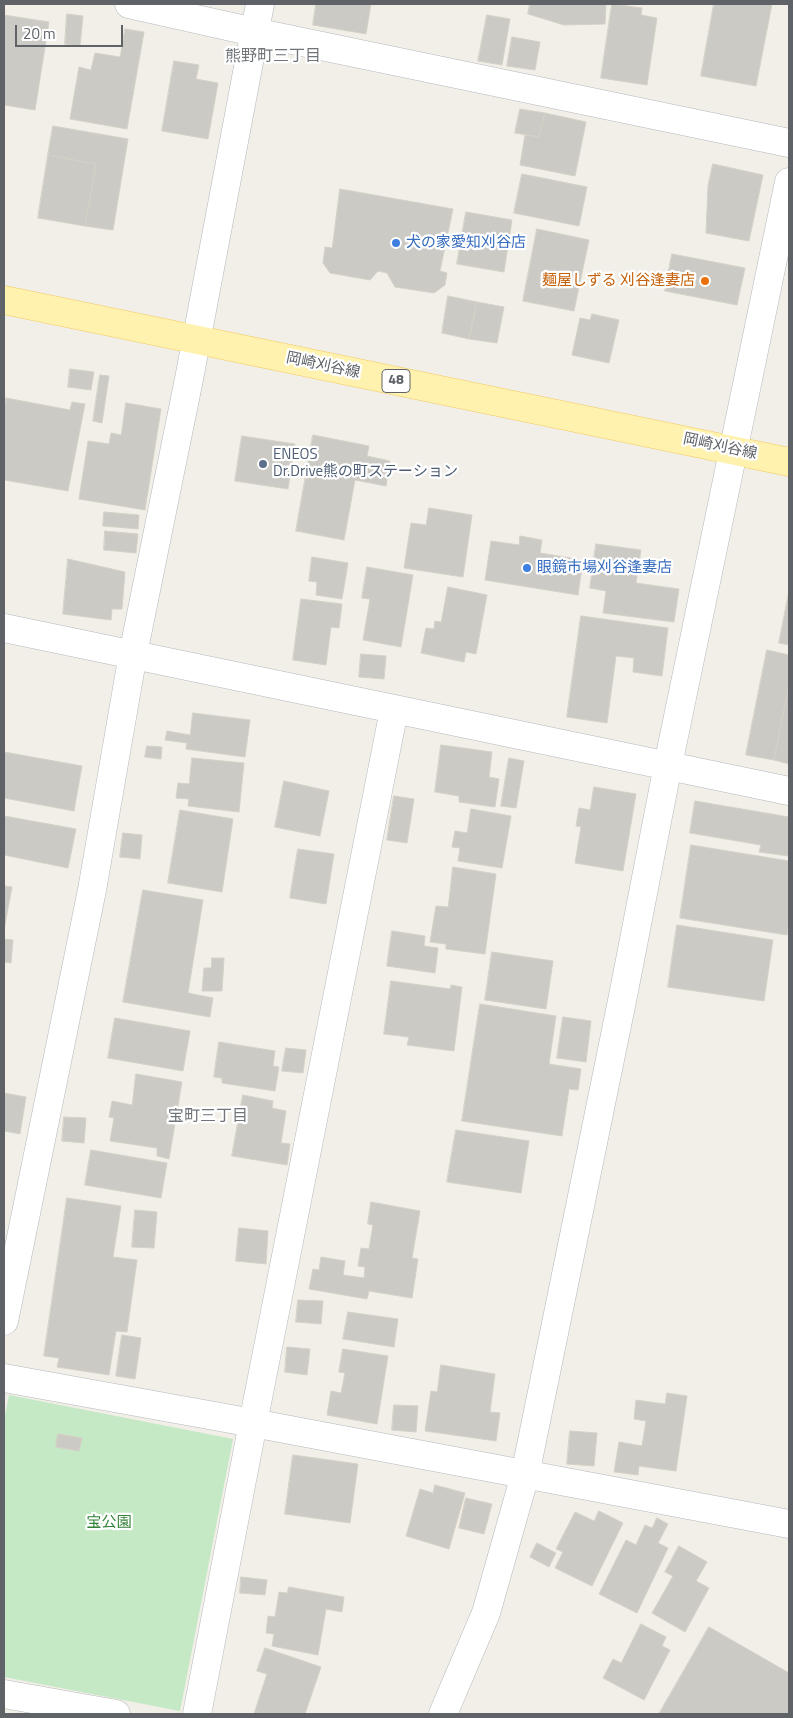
<!DOCTYPE html>
<html>
<head>
<meta charset="utf-8">
<style>
	body { margin:0 }
	#map { position:relative; width:793px; height:1718px; overflow:hidden; background:#f1efe8; font-family:"Titillium Web",sans-serif }
	canvas { display:block }
	.frame { position:absolute; inset:0; border:5px solid #5f6368; pointer-events:none }
	.scale { position:absolute; left:15px; top:25px; width:108px; height:22px; box-sizing:border-box; border:2px solid #5f6368; border-top:0; padding-left:6px; font-size:15px; line-height:18px; white-space:nowrap; color:#5f6368; -webkit-text-stroke:4px #fff; paint-order:stroke }
</style>
</head>
<body>
<div id="map">
<canvas width="793" height="1718"></canvas>
<div class="frame"></div>
<div class="scale">20 m</div>
</div>
<script>
const ctx = document.querySelector('canvas').getContext('2d');
ctx.lineJoin = 'round';
function fill(path, color) {
  ctx.fillStyle = color;
  ctx.fill(path, 'evenodd');
}
function trace(path, color, width, dash) {
  ctx.strokeStyle = color;
  ctx.lineWidth = width;
  ctx.lineCap = dash ? 'butt' : 'round';
  ctx.setLineDash(dash || []);
  ctx.stroke(path);
}
function label(font, color, halo, rows, align = 'center') {
  ctx.font = font + ' "Titillium Web","Noto Sans JP",sans-serif';
  ctx.lineWidth = 4.5;
  ctx.setLineDash([]);
  ctx.textBaseline = 'middle';
  ctx.strokeStyle = halo;
  ctx.fillStyle = color;
  for (const [text, x, y, turn = 0] of rows) {
    ctx.save();
    ctx.translate(x, y);
    ctx.rotate((+turn || 0) * Math.PI / 180);
    ctx.textAlign = isNaN(turn) ? turn : align;
    if (halo) ctx.strokeText(text, 0, 0);
    ctx.fillText(text, 0, 0);
    ctx.restore();
  }
}
fill(new Path2D(`
	M9 1395 233 1439 180 1711 4 1677V1421Z`), '#c5e8c5');
const building = new Path2D(`
	M316 4H371L366 34 313 25Z
	M530 4H606L605 24 564 25 528 14Z
	M612 4 642 8 641 15 657 18 647 85 601 78Z
	M714 4H772L756 86 701 76Z
	M67 14 83 16 80 46 65 44Z
	M4 15 49 22 35 110 4 105Z
	M487 15 510 19 502 65 478 61Z
	M125 29 144 32 127 129 70 119 79 67 91 70 95 53 120 57Z
	M512 37 540 42 535 70 507 66Z
	M174 61 199 65 196 79 218 83 208 139 162 131Z
	M520 109 545 113 539 137 515 133Z
	M545 113 586 122 575 176 520 165 525 135 539 137Z
	M53 126 128 139 113 230 85 226 96 164 48 155Z
	M48 155 96 164 85 226 38 218Z
	M713 164 763 175 749 241 706 233 708 186Z
	M522 174 587 187 579 226 514 213Z
	M340 189 453 209 440 271 447 273 445 285 434 293 395 287 387 273 378 271 370 280 330 273 323 263 325 247 332 248Z
	M466 212 512 220 504 272 457 264Z
	M537 229 589 240 574 311 523 301Z
	M672 254 745 268 737 305 665 291Z
	M448 296 477 302 469 339 442 333Z
	M477 302 504 307 497 343 469 339Z
	M592 314 619 320 609 363 572 355 580 318 590 320Z
	M70 369 94 372 91 390 68 387Z
	M100 375 109 376 102 423 93 421Z
	M6 398 70 410 72 402 85 404 68 491 4 480V412Z
	M126 403 161 409 145 510 79 499 88 441 109 444 111 433 121 435Z
	M313 435 369 446 367 456 390 461 386 486 355 480 344 540 296 531Z
	M242 436 295 444 288 489 235 481Z
	M429 508 472 515 463 577 404 568 411 523 426 525Z
	M104 512 139 515 138 529 103 526Z
	M105 531 138 534 136 553 104 550Z
	M520 536 542 540 540 553 583 560 578 595 485 580 491 541 519 545Z
	M596 544 641 550 636 583 679 589 674 622 603 613 606 591 590 588Z
	M312 557 348 563 342 599 316 595 317 582 309 581Z
	M68 559 125 572 122 609H112L111 620 63 614Z
	M367 567 413 575 401 647 363 640 370 599 362 598Z
	M448 587 487 595 476 654 466 652 464 662 421 653 426 628 434 629 435 621 441 622Z
	M789 591V645L779 643Z
	M301 599 342 604 339 628 331 627 326 665 293 660Z
	M581 616 668 628 662 676 633 672 634 658 616 656 607 723 567 717Z
	M767 650 789 655V684L774 760 746 755Z
	M361 654 386 656 384 679 359 677Z
	M789 684V764L774 760Z
	M193 713 250 720 245 757 186 749 187 743 165 740 167 731 190 735Z
	M441 745 492 752 489 777 499 779 495 807 459 802V796L435 792Z
	M147 746 162 747 161 759 145 757Z
	M4 752 82 766 74 811 4 798Z
	M192 758 244 763 239 812 188 806 189 799 176 798 178 783 189 784Z
	M509 758 524 761 516 808 501 806Z
	M284 781 329 791 320 836 275 827Z
	M594 787 636 794 623 871 575 863 581 827 576 826 579 808 590 810Z
	M394 796 414 799 407 843 387 840Z
	M695 801 789 817V856L759 852 761 845 690 833Z
	M471 809 511 816 502 868 458 861 460 848 452 847 455 831 467 833Z
	M180 810 233 819 222 892 168 883Z
	M4 816 76 829 68 868 4 855Z
	M123 833 142 835 140 859 120 857Z
	M691 845 789 861V919L787 935 680 918Z
	M298 849 334 854 326 904 290 898Z
	M453 867 496 874 485 954 446 949V944L430 942 436 906 448 907Z
	M4 886 12 887 4 930Z
	M143 890 203 900 188 993 213 998 210 1017 123 1002Z
	M677 925 773 940 764 1001 668 987Z
	M392 931 425 936 424 946 438 948 435 973 387 966Z
	M4 939 13 940 11 963 4 962Z
	M492 952 553 961 546 1009 485 1000Z
	M212 958H224L222 991H202L204 968H211Z
	M391 981 450 989 451 985 462 987 454 1051 407 1045 409 1037 384 1034Z
	M480 1004 556 1016 549 1064 581 1069 578 1090 569 1089 562 1136 462 1121Z
	M563 1017 591 1021 586 1062 557 1058Z
	M115 1018 190 1031 183 1071 108 1058Z
	M219 1042 275 1051 273 1066 279 1067 275 1091 222 1083V1078L214 1077Z
	M286 1048 306 1050 303 1073 282 1071Z
	M136 1074 182 1082 169 1159 157 1156V1148L110 1141 114 1118 109 1117 112 1101 132 1105Z
	M4 1093 26 1097 20 1134 4 1131Z
	M243 1095 273 1101 272 1108 286 1111 281 1143 290 1144 287 1165 232 1156Z
	M64 1117 86 1118 84 1143 62 1141Z
	M456 1130 529 1141 521 1193 447 1182Z
	M91 1150 167 1163 161 1198 85 1185Z
	M67 1198 121 1206 113 1257 137 1260 127 1332 116 1331 109 1375 57 1367 59 1358 44 1356Z
	M371 1202 420 1211 412 1258 418 1259 412 1298 369 1291 367 1299 309 1289 313 1269 319 1270 321 1257 345 1261 343 1275 364 1278 365 1267 358 1266 361 1248 369 1249 373 1225 368 1224Z
	M135 1210 157 1212 154 1248 132 1247Z
	M239 1228 268 1231 266 1264 236 1261Z
	M298 1300 323 1301 321 1324 296 1322Z
	M348 1312 398 1319 394 1347 343 1339Z
	M122 1335 141 1338 135 1379 116 1376Z
	M287 1347 310 1349 307 1375 285 1372Z
	M343 1349 388 1356 377 1424 327 1415 331 1391 341 1393 345 1373 339 1372Z
	M441 1365 495 1374 490 1412 500 1413 496 1441 425 1431 431 1391 437 1392Z
	M667 1393 687 1396 676 1471 639 1466 638 1475 614 1472 619 1442 642 1446 646 1421 634 1419 636 1400 665 1404Z
	M394 1405 418 1406 416 1432 392 1430Z
	M570 1431 597 1433 594 1466 567 1464Z
	M58 1434 82 1438 79 1451 56 1447Z
	M293 1455 358 1464 350 1523 285 1514Z
	M435 1485 465 1493 449 1549 406 1536 420 1489 433 1493Z
	M466 1498 492 1504 484 1534 459 1528Z
	M599 1511 623 1523 592 1586 555 1568 563 1552 556 1549 575 1512 594 1521Z
	M657 1518 668 1524 658 1543 668 1548 637 1613 599 1594 626 1540 636 1545 645 1525 652 1528Z
	M537 1543 556 1553 549 1567 530 1557Z
	M679 1546 707 1562 696 1581 709 1588 685 1632 652 1613 673 1576 665 1572Z
	M241 1577 267 1580 265 1595 240 1593Z
	M289 1587 344 1597 342 1612 326 1609 318 1655 272 1646 274 1634 266 1633 268 1616 275 1617 279 1592 287 1593Z
	M641 1624 666 1637 662 1646 670 1650 644 1700 603 1678 613 1659 621 1663Z
	M709 1627 789 1673V1714H659Z
	M265 1648 321 1667 305 1714H254L267 1674 257 1671Z`);
fill(building, '#cccac5');
trace(building, '#d6d1c6', 1);
const street = new Path2D(`
	M129 4 254 32 789 143
	M4 628 789 791
	M4 1321 92 890 133 654 189 379 260 4
	M4 1378 253 1423 789 1524
	M4 1694 116 1714
	M197 1714 253 1423 394 710
	M443 1714 486 1613 525 1475 623 996 668 765 789 182`);
const primary = new Path2D(`
	M4 300 789 462`);
trace(street, '#b5b8bc', 29);
trace(primary, '#f2c960', 29);
trace(street, '#fff', 28);
trace(primary, '#fff2af', 28);
for (const [x, y, r, color] of [
	[396,243,5,"#3f7fe0"],
	[705,281,5,"#e8710a"],
	[263,464,5,"#5c6f8a"],
	[527,568,5,"#3f7fe0"]
]) {
  const dot = new Path2D();
  dot.arc(x, y, r, 0, 2 * Math.PI);
  ctx.fillStyle = color;
  ctx.fill(dot);
  trace(dot, '#fff', 2);
}
for (const [x, y, w] of [
	[396,381,28]
]) {
  const box = new Path2D();
  box.roundRect(x - w / 2, y - 11.5, w, 23, 4);
  ctx.fillStyle = '#fff';
  ctx.fill(box);
  trace(box, '#5f6368', 1);
}
label('bold 14px', '#5f6368', null, [
	["48",396,381]
]);
label('15px', '#366cbe', '#fff', [
	["犬の家愛知刈谷店",406,243],
	["眼鏡市場刈谷逢妻店",537,568]
], 'left');
label('15px', '#c56008', '#fff', [
	["麺屋しずる 刈谷逢妻店",695,281]
], 'right');
label('15px', '#5f6368', '#fff', [
	["岡崎刈谷線",323,366,12],
	["岡崎刈谷線",720,447,12]
]);
label('15px', '#4e5e75', '#fff', [
	["ENEOS",273,455],
	["Dr.Drive熊の町ステーション",273,472]
], 'left');
label('15px', '#348238', '#fff', [
	["宝公園",109,1523]
]);
label('16px', '#70757a', '#fff', [
	["熊野町三丁目",273,57],
	["宝町三丁目",208,1117]
]);
</script>
</body>
</html>
